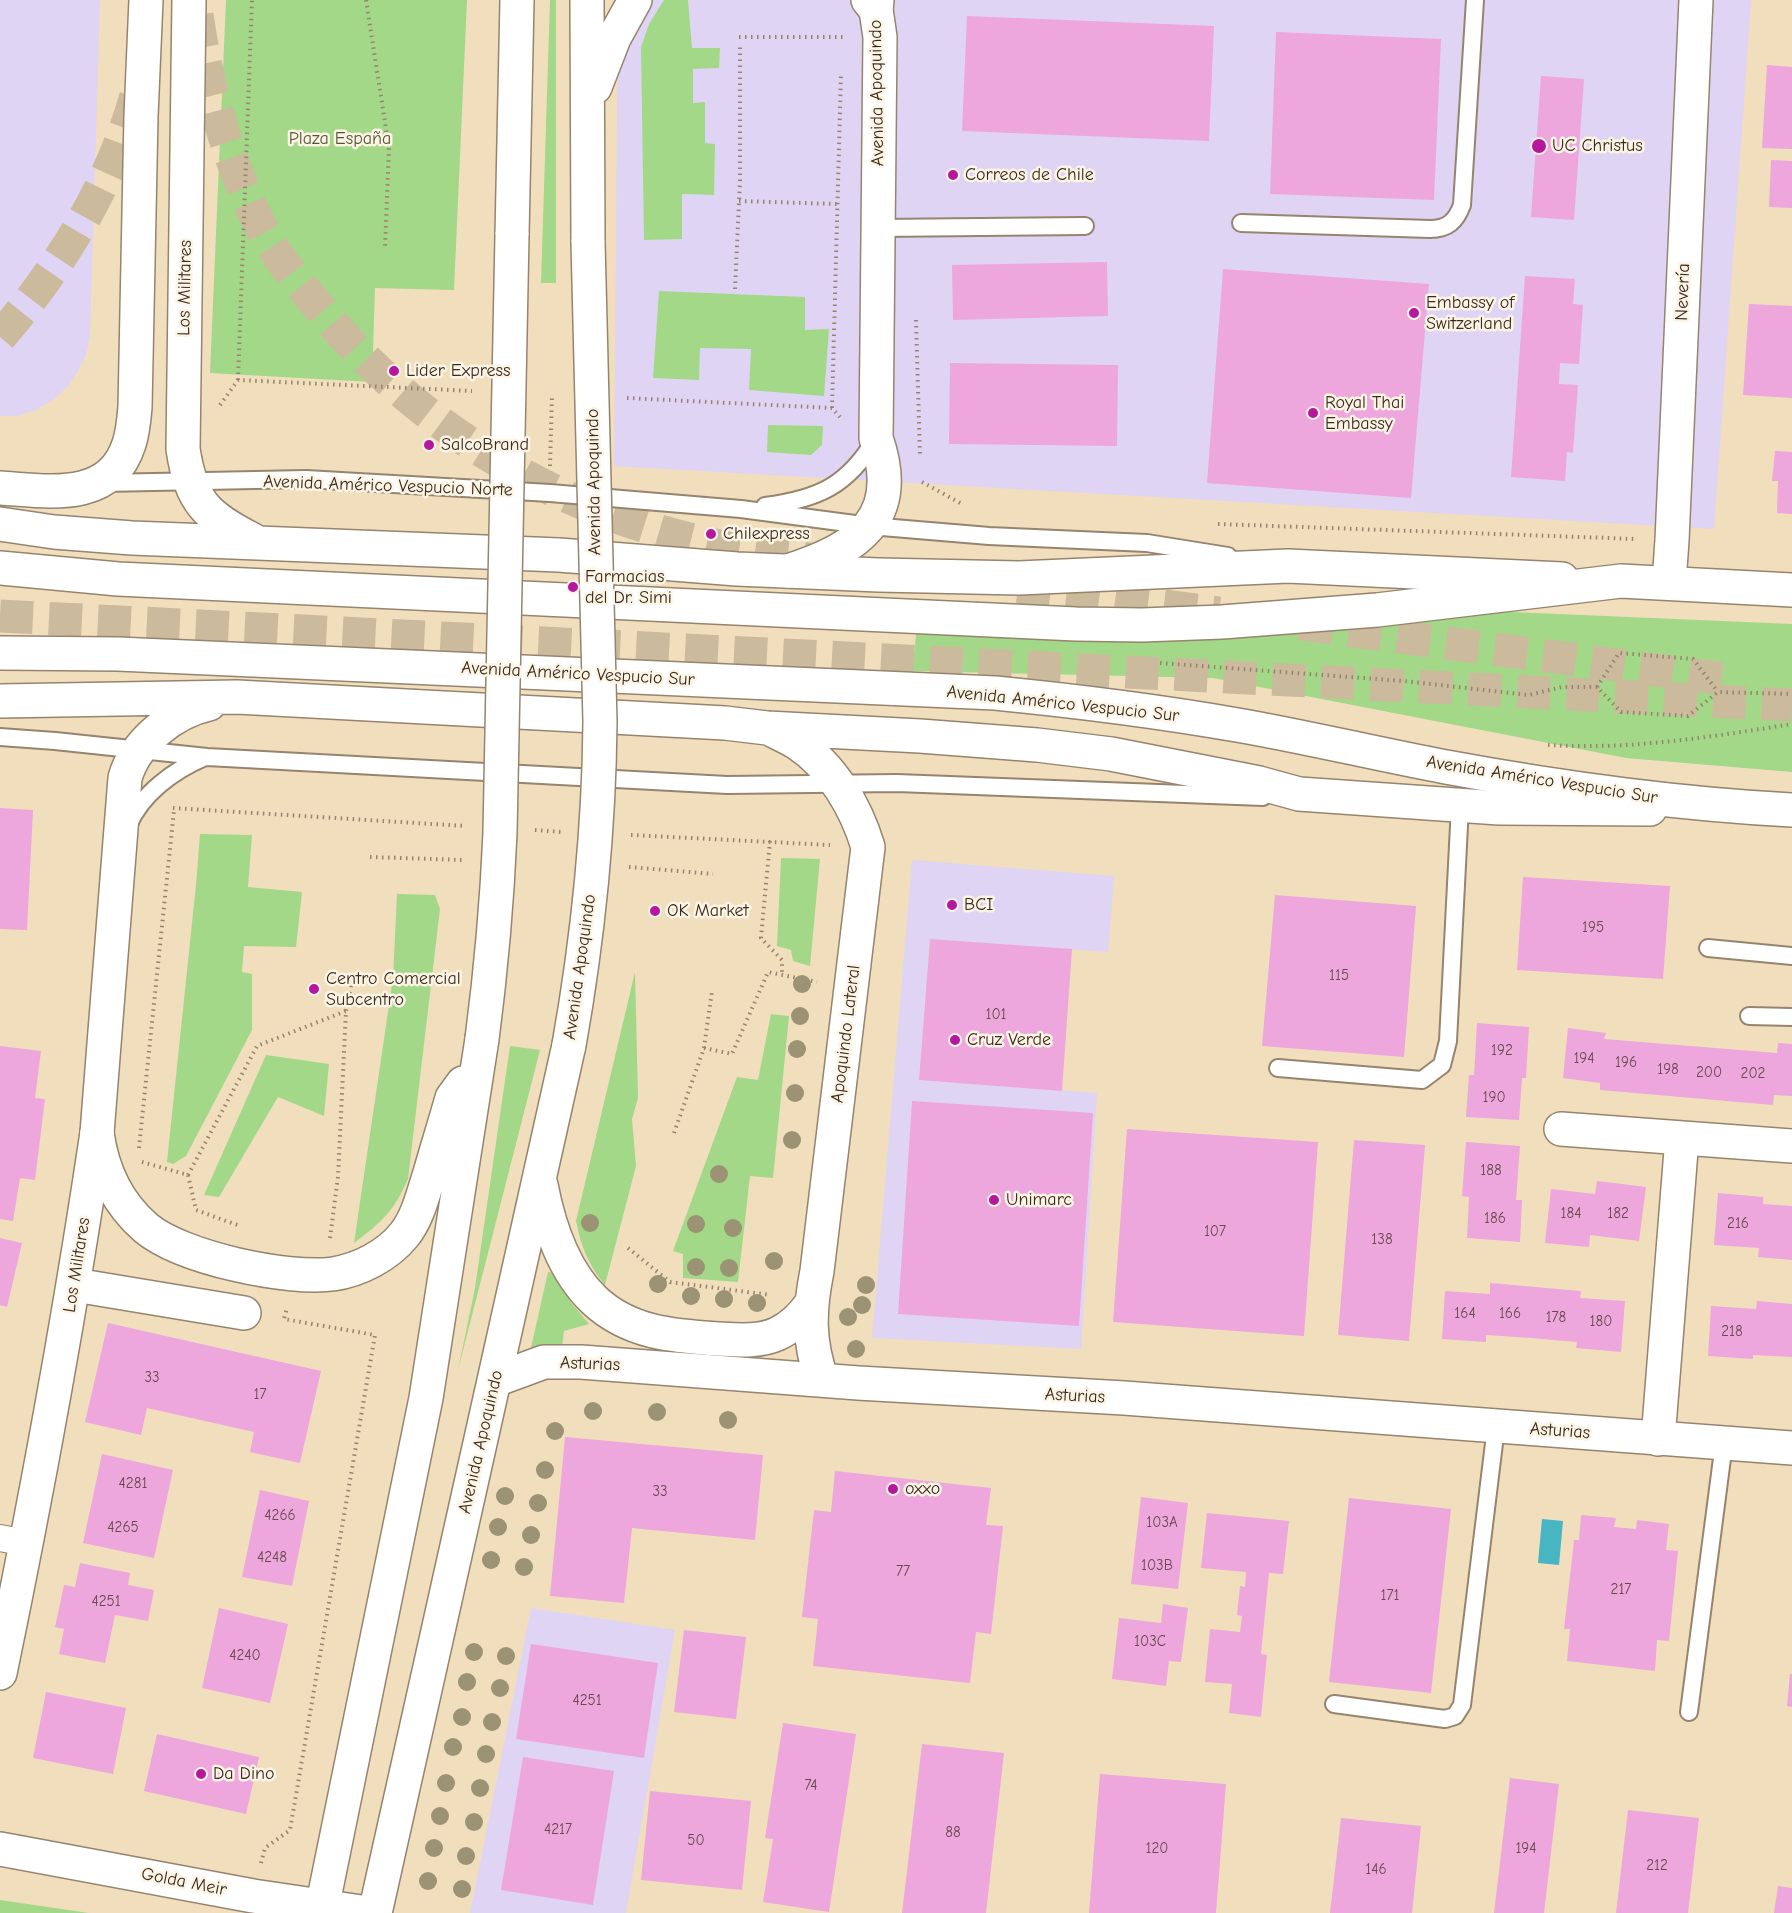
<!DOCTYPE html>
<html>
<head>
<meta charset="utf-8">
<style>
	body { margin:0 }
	canvas { display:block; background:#f0debd }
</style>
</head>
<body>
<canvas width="1792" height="1913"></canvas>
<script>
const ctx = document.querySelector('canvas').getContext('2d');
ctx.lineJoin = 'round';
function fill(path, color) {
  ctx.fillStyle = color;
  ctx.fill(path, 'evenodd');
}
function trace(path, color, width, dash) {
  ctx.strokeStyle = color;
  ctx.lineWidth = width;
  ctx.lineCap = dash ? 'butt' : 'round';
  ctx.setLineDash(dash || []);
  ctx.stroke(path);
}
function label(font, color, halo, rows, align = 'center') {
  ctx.font = font + ' "Comic Neue",sans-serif';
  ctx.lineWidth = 5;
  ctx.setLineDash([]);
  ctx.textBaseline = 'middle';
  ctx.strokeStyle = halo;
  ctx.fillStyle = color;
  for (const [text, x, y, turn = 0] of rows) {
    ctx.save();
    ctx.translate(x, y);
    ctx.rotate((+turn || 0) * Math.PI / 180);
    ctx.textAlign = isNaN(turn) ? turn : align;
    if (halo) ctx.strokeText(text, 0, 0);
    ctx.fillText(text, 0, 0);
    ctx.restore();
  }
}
fill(new Path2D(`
	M0 0H100L90 337 86 355 78 371 68 386 53 400 36 410 17 416H0Z
	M618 0H1751L1714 529 614 466Z
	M912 860 1114 876 1108 952 930 939 919 1080 1097 1093 1081 1349 872 1338Z
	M531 1608 675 1630 626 1913H470Z`), '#e0d4f4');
fill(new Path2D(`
	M226 0H467L454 290 375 288 372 382 210 373Z
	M550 0H556V283H541Z
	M664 0H688L692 48H720L719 68 693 69V103L705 102V143L715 144 714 195 682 194V239L644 240 641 47 649 24Z
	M659 291 805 297V330L829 329 824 396 749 390 751 349 700 348 699 380 653 378Z
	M768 425 823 426 822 445 811 455 767 452Z
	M1371 606 1792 624V772L1626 758 1213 678 912 671 917 627Z
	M200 834 252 835 248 887 302 892 296 947 244 946 242 972 252 974V1030L186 1156 173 1164 167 1162 196 885Z
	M781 858 820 859 810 966 793 961 791 950 777 946Z
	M397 894 435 895 440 909 408 1179C394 1211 382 1222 354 1243L393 978Z
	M635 972 638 1098 632 1119 636 1166 605 1285C588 1265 581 1246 576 1221Z
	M771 1014 789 1016 773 1178 750 1176 738 1282 683 1278V1254L673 1251 737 1077 758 1080Z
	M510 1046 540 1050 458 1370 475 1288Z
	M266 1055 329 1064 324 1116 278 1097 219 1197 204 1195Z
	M548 1272 556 1273 570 1301 589 1324 564 1331 562 1347 531 1348Z
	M0 1900 89 1913H0Z`), '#a3d889');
fill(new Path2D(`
	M1542 1519 1563 1521 1559 1565 1538 1563Z`), '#48b5c3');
fill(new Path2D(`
	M967 16 1214 26 1209 141 962 131Z
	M1276 32 1441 39 1434 200 1270 194Z
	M1767 65 1792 67V149L1762 148Z
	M1541 76 1584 79 1574 220 1531 217Z
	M1771 160 1792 161V208L1769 207Z
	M1107 262 1108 316 953 320 952 265Z
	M1223 269 1429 284 1411 498 1207 483Z
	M1525 276 1575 279 1573 304 1583 305 1579 364 1560 363 1559 384 1578 385 1573 453 1567 452 1565 481 1511 477Z
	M1749 304 1792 306V398L1743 395Z
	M950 363 1118 365 1117 446 949 444Z
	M1775 451 1792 452V514L1777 513 1778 481H1772Z
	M0 808 33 810 27 930 0 929Z
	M1523 877 1670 886 1663 979 1517 970Z
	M1275 895 1416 906 1404 1057 1262 1046Z
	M930 939 1072 949 1062 1091 919 1080Z
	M1477 1023 1529 1027 1526 1078H1522L1519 1120 1466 1117 1469 1075H1474Z
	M1568 1028 1606 1033 1604 1039 1777 1053 1778 1043 1792 1044V1096L1774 1095 1773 1105 1600 1090V1083L1563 1078Z
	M0 1046 41 1051 35 1098 45 1099 35 1180 20 1178 13 1221 0 1219Z
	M912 1101 1093 1113 1079 1326 898 1314Z
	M1127 1129 1318 1142 1304 1336 1113 1322Z
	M1354 1140 1425 1145 1409 1341 1338 1335Z
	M1466 1142 1520 1146 1516 1200H1522L1520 1242 1467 1238 1469 1197 1462 1196Z
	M1597 1181 1646 1187 1639 1241 1590 1235 1589 1247 1545 1243 1551 1189 1595 1194Z
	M1718 1193 1763 1197V1204L1792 1206V1260L1758 1257 1759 1248 1714 1245Z
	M0 1238 22 1243 7 1307 0 1305Z
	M1490 1283 1581 1291 1580 1298 1625 1301 1621 1352 1576 1348 1577 1342 1531 1338 1486 1335V1342L1442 1339 1445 1291 1490 1294Z
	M1757 1301 1792 1304V1357L1753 1355V1359L1708 1356 1711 1306 1756 1309Z
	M108 1323 321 1371 300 1463 250 1452 254 1432 147 1408 141 1435 85 1422Z
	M565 1437 763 1455 755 1540 632 1528 624 1603 550 1596Z
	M102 1454 173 1470 154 1558 83 1543Z
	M835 1471 991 1488 986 1525 1003 1526 991 1634 976 1632 970 1683 813 1666 818 1619 802 1617 814 1510 831 1512Z
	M260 1490 309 1501 292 1586 242 1577Z
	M1141 1497 1188 1503 1178 1589 1131 1584Z
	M1349 1498 1451 1509 1431 1693 1329 1682Z
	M1207 1513 1289 1521 1283 1574 1269 1573 1261 1654 1267 1655 1261 1717 1229 1713 1232 1684 1205 1682 1210 1629 1240 1632 1242 1616 1237 1615 1240 1586 1245 1587 1246 1572 1201 1568Z
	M1581 1515 1616 1518 1614 1527 1636 1529 1637 1520 1669 1524 1666 1550 1678 1551 1669 1641 1657 1640 1655 1671 1567 1661 1570 1629H1564L1574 1540H1579Z
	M80 1563 130 1573 128 1585 154 1590 148 1621 115 1615 105 1663 59 1654 64 1629 55 1627 64 1585 75 1587Z
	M1163 1604 1188 1608 1181 1662 1169 1661 1166 1686 1112 1679 1119 1618 1161 1623Z
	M219 1608 288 1624 270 1703 202 1688Z
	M684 1630 746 1637 736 1719 674 1712Z
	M531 1644 658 1663 644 1758 516 1739Z
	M1790 1674H1792V1707L1787 1706Z
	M46 1692 126 1708 113 1774 33 1758Z
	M783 1723 856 1734 829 1912 763 1902 773 1839 765 1838Z
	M157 1734 259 1757 246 1814 144 1791Z
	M922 1744 1004 1753 986 1913H902Z
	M523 1757 614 1771 593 1905 501 1890Z
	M1100 1774 1226 1784 1216 1913H1089Z
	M1510 1778 1559 1784 1544 1913H1494Z
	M650 1791 751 1801 742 1890 641 1880Z
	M1628 1810 1699 1818 1688 1913H1616Z
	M1341 1818 1421 1826 1412 1913H1330Z
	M1778 1886 1792 1888V1913H1774Z`), '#eda7dd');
trace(new Path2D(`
	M197 15C208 90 228 163 263 231 278 259 301 286 322 311 416 425 549 505 693 540 731 550 770 554 809 559
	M0 337C63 264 112 183 138 89
	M1018 587 1219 613
	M0 616 1792 705
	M1300 624 1733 680`), '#ccba9d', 33, [33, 16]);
const service = new Path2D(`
	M1241 223 1430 229C1448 229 1456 221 1462 205L1475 0
	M878 228 1085 226
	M103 483 306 479 550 493 741 509 870 526 989 536 1147 543 1228 556
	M765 506C818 499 848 486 876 438
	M0 737 55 741 207 757 727 785 897 783 1263 797
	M128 826C141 794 174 770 205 757
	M1708 948 1792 956
	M1749 1016 1792 1017
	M1278 1068 1422 1080 1442 1065 1448 1041 1460 806
	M1334 1704 1445 1719 1455 1716 1462 1705 1496 1427
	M1689 1712 1724 1443`);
const pedestrian = new Path2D(`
	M0 1538 27 1543`);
const minor = new Path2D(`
	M1561 1129 1792 1146
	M75 1285 244 1313
	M1658 1439 1682 1138
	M0 1673C37 1494 70 1314 97 1133`);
const tertiary = new Path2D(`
	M788 571C858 549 904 518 876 438L880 37 876 10 877 0
	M1669 583 1672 540 1696 0
	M0 701 237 697 725 723 767 728 920 736 1037 745 1111 754 1259 783 1299 794 1499 808 1650 809
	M772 730C780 734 789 738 797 743 832 766 856 807 868 847L817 1271C809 1311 808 1341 822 1380
	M97 1133 125 778C135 742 173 712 209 704
	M495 1380 544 1362H581L858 1383 1124 1398 1792 1448
	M0 1849 253 1896 368 1913`);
const secondary = new Path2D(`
	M189 0 183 449C191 502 206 516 253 540
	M0 488C48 491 110 503 129 444 133 432 134 419 135 407L141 116 146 0
	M0 524 54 532 132 538 559 555 737 569 879 575 1019 578 1288 566 1562 579`);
const primary = new Path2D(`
	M587 0 588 242
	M868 0 876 10
	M595 87 614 38 635 0
	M512 235 517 0
	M0 568 118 579 1076 624 1142 625 1222 622 1377 610 1621 581 1792 590
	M0 653 118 654 995 693C1076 701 1157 711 1237 725 1307 737 1376 754 1446 767 1560 788 1676 804 1792 810
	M97 1133C102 1170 117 1203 146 1228 182 1258 287 1280 333 1274 359 1270 387 1256 404 1235 418 1218 423 1194 430 1173 437 1148 445 1123 452 1098L463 1083
	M541 1185C549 1227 563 1270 594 1300 629 1333 673 1336 718 1339 738 1340 759 1342 777 1334 792 1327 802 1317 811 1304
	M321 1913 426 1398 482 1039
	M375 1913 569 1045`);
trace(service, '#96846e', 20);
trace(pedestrian, '#96846e', 28);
trace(minor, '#96846e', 36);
trace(tertiary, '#96846e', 36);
trace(secondary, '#96846e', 36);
trace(primary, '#96846e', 36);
trace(new Path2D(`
	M366 0 389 148 385 248
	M739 37H844
	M739 201 837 204
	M735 289 740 181V47
	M916 320 920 456
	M238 380 252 0
	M627 398 832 408 840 417
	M220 405 238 380 472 391
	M832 408 841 73
	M550 466 552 395
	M922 482 964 505
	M1218 524 1636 539
	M1160 663 1404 681 1529 695 1562 687H1597L1621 712 1688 716 1718 692 1792 694
	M1597 687 1619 653 1693 659 1718 692
	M1548 745C1630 750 1711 737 1792 724
	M173 808 465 826
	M535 830 561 832
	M631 835 830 845
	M770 841 761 938 782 960V975
	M370 857 463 860
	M629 867 713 874
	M704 1048 732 1054 768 972 817 982
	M674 1133 704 1048 712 991
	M139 1148 174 810
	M142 1162 188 1175 196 1210 240 1226
	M188 1175 257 1046 346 1011
	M330 1238 338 1177 346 1011 354 970
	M628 1248 670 1282 771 1295
	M261 1863 265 1848 290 1830 375 1335 284 1319 287 1308`), '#96846e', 4, [1.5, 4.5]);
trace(service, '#fff', 16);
trace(pedestrian, '#fff', 26);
trace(minor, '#fff', 33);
trace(tertiary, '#fff', 33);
trace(secondary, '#fff', 33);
trace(primary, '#fff', 33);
const primaryBridge = new Path2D(`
	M482 1039C491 970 497 902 500 833L512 235
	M569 1045C588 938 599 831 600 722L588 242`);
trace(primaryBridge, '#96846e', 36, []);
trace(primaryBridge, '#fff', 33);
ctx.fillStyle = '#9b9374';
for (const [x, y] of [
	[802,984],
	[800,1016],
	[797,1049],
	[795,1093],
	[792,1140],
	[719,1174],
	[590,1223],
	[696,1224],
	[733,1228],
	[774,1261],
	[696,1267],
	[729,1268],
	[658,1284],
	[866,1285],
	[691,1296],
	[724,1299],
	[757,1303],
	[862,1305],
	[848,1317],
	[856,1349],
	[593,1411],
	[657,1412],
	[728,1420],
	[555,1431],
	[545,1470],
	[505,1496],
	[538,1503],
	[498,1527],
	[531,1535],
	[491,1560],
	[524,1567],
	[474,1652],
	[506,1656],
	[467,1682],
	[500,1688],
	[462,1717],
	[492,1722],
	[453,1747],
	[486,1754],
	[446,1783],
	[480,1788],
	[440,1816],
	[474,1822],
	[434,1848],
	[466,1856],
	[428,1881],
	[462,1889]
]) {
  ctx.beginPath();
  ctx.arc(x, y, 9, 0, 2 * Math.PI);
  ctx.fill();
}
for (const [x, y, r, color] of [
	[1539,146,8,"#b5179e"],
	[953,175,6,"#b5179e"],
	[1414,313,6,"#b5179e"],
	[394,371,6,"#b5179e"],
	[1313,413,6,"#b5179e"],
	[429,445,6,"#b5179e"],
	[711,534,6,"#b5179e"],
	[573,587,6,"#b5179e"],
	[952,905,6,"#b5179e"],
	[655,911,6,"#b5179e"],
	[314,989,6,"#b5179e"],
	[955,1040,6,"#b5179e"],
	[994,1200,6,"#b5179e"],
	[893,1489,6,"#b5179e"],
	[201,1774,6,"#b5179e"]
]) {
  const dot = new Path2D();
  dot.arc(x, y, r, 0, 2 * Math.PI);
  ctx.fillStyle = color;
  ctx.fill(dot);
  trace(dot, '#fcf5e5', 2);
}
label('15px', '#68494e', null, [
	["195",1593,928],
	["115",1339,976],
	["101",996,1015],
	["192",1502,1051],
	["194",1584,1059],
	["196",1626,1063],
	["198",1668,1070],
	["200",1709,1073],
	["202",1753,1074],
	["190",1494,1098],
	["188",1491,1171],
	["184",1571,1214],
	["182",1618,1214],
	["186",1495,1219],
	["216",1738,1224],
	["107",1215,1232],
	["138",1382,1240],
	["164",1465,1314],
	["166",1510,1314],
	["178",1556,1318],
	["180",1601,1322],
	["218",1732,1332],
	["33",152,1378],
	["17",260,1395],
	["4281",133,1484],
	["33",660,1492],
	["4266",280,1516],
	["103A",1162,1523],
	["4265",123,1528],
	["4248",272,1558],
	["103B",1157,1566],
	["77",903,1572],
	["217",1621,1590],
	["171",1390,1596],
	["4251",106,1602],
	["103C",1150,1642],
	["4240",245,1656],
	["4251",587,1701],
	["74",811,1786],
	["4217",558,1830],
	["88",953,1833],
	["50",696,1841],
	["120",1157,1849],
	["194",1526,1849],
	["212",1657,1866],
	["146",1376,1870]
]);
label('18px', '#3b2a1e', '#fcf5e5', [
	["Avenida Apoquindo",877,93,-91],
	["Los Militares",185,288,-89],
	["Nevería",1683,292,-88],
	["Avenida Apoquindo",594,482,-91],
	["Avenida Américo Vespucio Norte",388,486,2],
	["Avenida Américo Vespucio Sur",578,674,3],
	["Avenida Américo Vespucio Sur",1063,704,6],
	["Avenida Américo Vespucio Sur",1542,780,9],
	["Avenida Apoquindo",580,967,-82],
	["Apoquindo Lateral",846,1034,-83],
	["Los Militares",77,1265,-81],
	["Asturias",590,1364,2],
	["Asturias",1075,1396,3],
	["Asturias",1560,1431,4],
	["Avenida Apoquindo",481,1442,-77],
	["Golda Meir",184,1882,11]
]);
label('18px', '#555639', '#fcf5e5', [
	["Plaza España",340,139]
]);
label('18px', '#3b2a1e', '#fcf5e5', [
	["UC Christus",1552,146],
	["Correos de Chile",965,175],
	["Embassy of",1426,303],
	["Switzerland",1426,324],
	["Lider Express",406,371],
	["Royal Thai",1325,403],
	["Embassy",1325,424],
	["SalcoBrand",441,445],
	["Chilexpress",723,534],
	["Farmacias",585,577],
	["del Dr. Simi",585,598],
	["BCI",964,905],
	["OK Market",667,911],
	["Centro Comercial",326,979],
	["Subcentro",326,1000],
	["Cruz Verde",967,1040],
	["Unimarc",1006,1200],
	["oxxo",905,1489],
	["Da Dino",213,1774]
], 'left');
</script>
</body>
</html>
